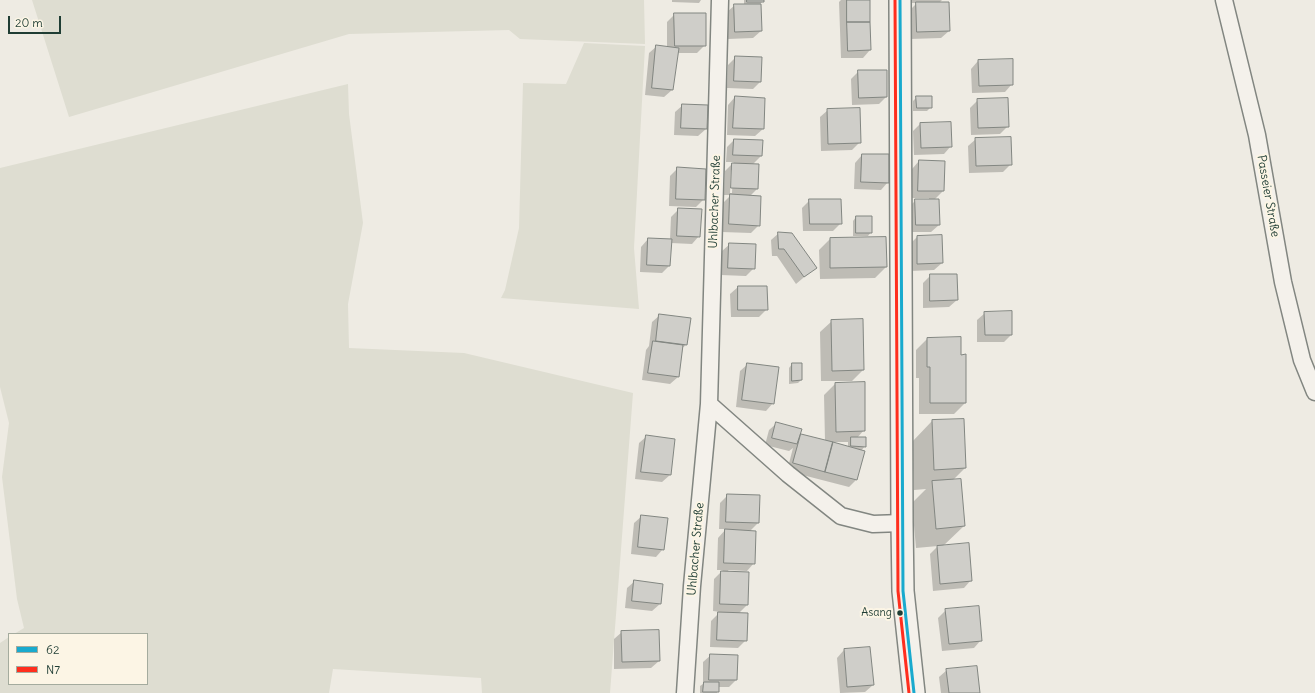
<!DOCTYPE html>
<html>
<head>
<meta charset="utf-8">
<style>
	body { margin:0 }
	#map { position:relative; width:1315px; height:693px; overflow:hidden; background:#eeebe3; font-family:Delius,sans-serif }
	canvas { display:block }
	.legend { position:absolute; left:8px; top:633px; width:140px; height:52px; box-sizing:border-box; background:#fcf5e5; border:1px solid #a4ab9e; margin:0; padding:5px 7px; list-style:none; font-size:12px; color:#1f3d34 }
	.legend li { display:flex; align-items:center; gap:8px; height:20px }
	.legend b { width:20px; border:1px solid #a4ab9e }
	.scale { position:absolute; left:8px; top:16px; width:53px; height:18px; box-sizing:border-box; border:2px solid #1f3d34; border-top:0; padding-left:5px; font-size:12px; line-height:14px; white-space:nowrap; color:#1f3d34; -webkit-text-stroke:3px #fcf5e5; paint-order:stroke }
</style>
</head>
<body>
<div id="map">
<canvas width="1315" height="693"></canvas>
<ul class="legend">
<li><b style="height:5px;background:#19aace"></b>62</li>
<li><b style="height:5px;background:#ff2e1d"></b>N7</li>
</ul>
<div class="scale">20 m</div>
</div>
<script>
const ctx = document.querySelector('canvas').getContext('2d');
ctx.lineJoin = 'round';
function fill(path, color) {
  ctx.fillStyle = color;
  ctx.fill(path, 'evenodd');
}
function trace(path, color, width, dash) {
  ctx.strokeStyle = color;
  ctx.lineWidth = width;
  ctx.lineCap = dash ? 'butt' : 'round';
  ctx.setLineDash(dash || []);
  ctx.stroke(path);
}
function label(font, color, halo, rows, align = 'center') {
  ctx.font = font + ' Delius,sans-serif';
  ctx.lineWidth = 4;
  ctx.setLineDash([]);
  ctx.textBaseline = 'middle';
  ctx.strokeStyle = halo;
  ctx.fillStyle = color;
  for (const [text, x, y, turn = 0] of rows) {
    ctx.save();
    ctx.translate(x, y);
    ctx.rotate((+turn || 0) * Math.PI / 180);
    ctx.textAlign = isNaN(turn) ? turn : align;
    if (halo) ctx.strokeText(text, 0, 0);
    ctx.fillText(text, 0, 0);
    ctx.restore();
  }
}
fill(new Path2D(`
	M32 0H644L645 44 520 39 509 30 349 34 69 117Z
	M584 43 645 46 634 248 639 309 501 298 505 290 519 228 523 83 566 84Z
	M348 84 349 114 363 223 348 304 349 348 464 353 633 393 610 693H482L481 678 333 669 329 693H0V643L9 637V684H147V634H14L24 628 17 599 2 477 9 423 0 387V168Z`), '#deddd1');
fill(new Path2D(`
	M672 0H701L699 3 672 2Z
	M744 0H763L760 5 761 31 753 38 728 39 727 12 735 5H744Z
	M841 0H869L870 50 863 58H841L839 2Z
	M909 0H942L939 3 949 31 941 38 910 39 909 11 917 3H909Z
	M675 14 705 45 697 53H677L672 90 664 97 645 95 649 53 657 46 667 47V22Z
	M736 57 760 82 753 89 727 88 728 65Z
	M978 61 1012 84 1005 92 972 93 971 69Z
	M859 71 886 97 879 104 852 105 851 79Z
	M735 97 764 99 763 129 755 136 727 135 728 105Z
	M917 97 931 107 927 111H913V101Z
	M978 100 1008 126 1000 134 971 135 970 108Z
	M683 105 706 129 698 136 674 135 675 112Z
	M828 110 860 142 852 150 821 151 820 117Z
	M920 124 951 146 944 154 914 155 913 131Z
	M976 139 1011 164 1003 172 969 173 968 146Z
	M734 140 761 156 752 165 757 189 750 196 759 225 751 233 722 232 723 203 731 195H724L725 171 734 162H726L727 147ZM731 170H733L732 193H730Z
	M862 155H888V182L881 190 854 189 855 163Z
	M919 161 944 162 943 191 934 200 939 225 931 232H909L908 208 916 200H929V198H911L912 169Z
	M678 168 704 199 696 207 669 206 670 176Z
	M810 200 841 223 833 231H803L802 208Z
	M679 209 699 236 692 244 671 243 669 266 662 273 640 272 641 247 648 239 670 240 671 217Z
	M856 217 871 232 868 236H853V221Z
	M779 233 816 267 796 284 777 256H772L771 240Z
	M917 237 942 263 934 270 910 271V244Z
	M830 239 886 267 875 278 820 279 819 250Z
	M730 244 754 268 746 276 721 275 722 251Z
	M931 275H956L957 300 949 307 923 308V283Z
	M738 287H766L767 309 759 317H731L730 294Z
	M985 313 1011 335 1004 342H977V320Z
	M660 315 686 345 681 349 678 377 670 384 642 380 646 350 649 346 652 322Z
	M832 321 863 370 852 381H821L820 332Z
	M960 338V356L965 403 954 414H919V378H916V350L927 339Z
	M748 364 773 403 766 411 736 407 740 371Z
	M792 364 801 380 798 383 789 384V368Z
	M835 384 864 430 857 438 865 446 861 451 864 452 856 480 849 487 787 471 793 448 789 451 765 445 769 430 777 423 798 439 802 435 825 441 824 395ZM831 442H848V447Z
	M932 421 965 468 952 481 964 526 943 546 971 580 964 588 933 591 930 554 938 546 916 548 912 503 926 489 914 490 912 442Z
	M647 436 674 440 670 475 662 482 635 479 639 443Z
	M728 495 758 523 750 531 754 563 747 571 728 570 747 605 738 614 746 640 738 648 710 647 711 621 720 612 713 611 714 579 723 570H717L718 538 726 529H719L720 503Z
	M642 516 663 549 656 557 631 554 634 523Z
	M635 581 662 584 660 604 652 611 625 608 627 588Z
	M946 610 981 640 974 648 942 651 938 618Z
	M622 632 659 661 651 668 614 669V639Z
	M844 650 873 685 865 692 840 693 837 658Z
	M711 655 736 680 729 687H718L717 693H700V686L703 684V662Z
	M947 670 979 693H941L939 677Z`), '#0003');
const building = new Path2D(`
	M747 0H764V2H747Z
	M847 0H870V22H847Z
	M916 2H949L950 31 917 32Z
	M734 4H761L762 31 735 32Z
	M674 13H706V46H675Z
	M847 22H870L871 50 848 51Z
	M656 45 679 48 673 90 652 88Z
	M735 56 762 57 761 82 734 81Z
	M1013 59V85L979 86 978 60Z
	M858 70H887V97L859 98Z
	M735 96 765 98 764 129 733 128Z
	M916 96H932V108H917Z
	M1008 98 1009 127 978 128 977 99Z
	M682 104 708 105 707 129 681 128Z
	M860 108 861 143 828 144 827 109Z
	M951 122 952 147 921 148 920 123Z
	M1011 137 1012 165 976 166 975 138Z
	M734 139 763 140 762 156 733 155Z
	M862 154H889V183L861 182Z
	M919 160 945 161 944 191H918Z
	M732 163 759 164 758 189 731 188Z
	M677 167 706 169 705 200 676 199Z
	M730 194 761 196 760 226 729 224Z
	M809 199H841L842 224H810Z
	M915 199H939L940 225H916Z
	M678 208 702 209 700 237 677 236Z
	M856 216H872V233H856Z
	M778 232 792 233 817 268 804 277 784 249H779Z
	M942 235 943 263 917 264V236Z
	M886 237 887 267 830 268V238Z
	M648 238 672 239 670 266 647 265Z
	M729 243 756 244 755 269 728 268Z
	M930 274H957L958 300 930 301Z
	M738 286H767L768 310H738Z
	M1012 311V335H985L984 312Z
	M659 314 691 318 687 345 656 341Z
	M863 319 864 370 832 371 831 320Z
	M961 337V355L966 354V403H930V367H927V338Z
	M653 341 683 345 679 377 648 373Z
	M747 363 779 367 774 404 742 400Z
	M792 363H802V380L792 381Z
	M865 382V431L836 432 835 383Z
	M964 419 966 468 934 470 932 420Z
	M776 422 802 429 797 444 772 438Z
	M801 434 833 442 825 472 793 463Z
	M646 435 675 439 671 475 641 472Z
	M851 437H866V447L851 446Z
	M833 442 865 451 857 480 825 472Z
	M961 479 965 526 936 529 932 481Z
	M727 494 760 495 759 523 726 522Z
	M641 515 668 518 664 550 638 547Z
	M725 529 756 531 755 564 724 563Z
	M969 543 972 581 940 584 937 546Z
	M721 571 749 572 748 605 720 604Z
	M634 580 663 584 661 604 632 601Z
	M979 606 982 641 949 644 945 609Z
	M718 612 748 613 747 641 717 640Z
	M659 630 660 661 622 662 621 631Z
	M870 647 874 685 847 687 844 649Z
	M710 654 738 655 737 680H709Z
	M977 666 980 693H949L946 669Z
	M704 682H719V692H703Z`);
fill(building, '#cfcec9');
trace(building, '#828681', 1);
const minor = new Path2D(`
	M1224 0 1257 135 1283 282 1302 360 1315 392
	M709 404 788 474 841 516 873 524 902 523
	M685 693 692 586 709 404 720 0`);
const tertiary = new Path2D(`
	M900 0 902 523 903 591 914 693`);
trace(minor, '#828681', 19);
trace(tertiary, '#828681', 24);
trace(minor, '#f4f1eb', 16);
trace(tertiary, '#f4f1eb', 21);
trace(new Path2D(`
	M900 0 903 591 914 693`), '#19aace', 3);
trace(new Path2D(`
	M895 0 898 591 909 693`), '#ff2e1d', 3);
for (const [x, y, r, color] of [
	[900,613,3.5,"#1f3d34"]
]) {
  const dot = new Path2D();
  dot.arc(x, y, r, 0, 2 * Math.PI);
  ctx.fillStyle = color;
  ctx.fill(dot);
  trace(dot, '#fcf5e5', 1.5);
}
label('11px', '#1f3d34', '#fcf5e5', [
	["Asang",892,613]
], 'right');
label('12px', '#1f3d34', '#fcf5e5', [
	["Passeier Straße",1268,196,80],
	["Uhlbacher Straße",715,202,-88],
	["Uhlbacher Straße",696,549,-85]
]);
</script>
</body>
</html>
